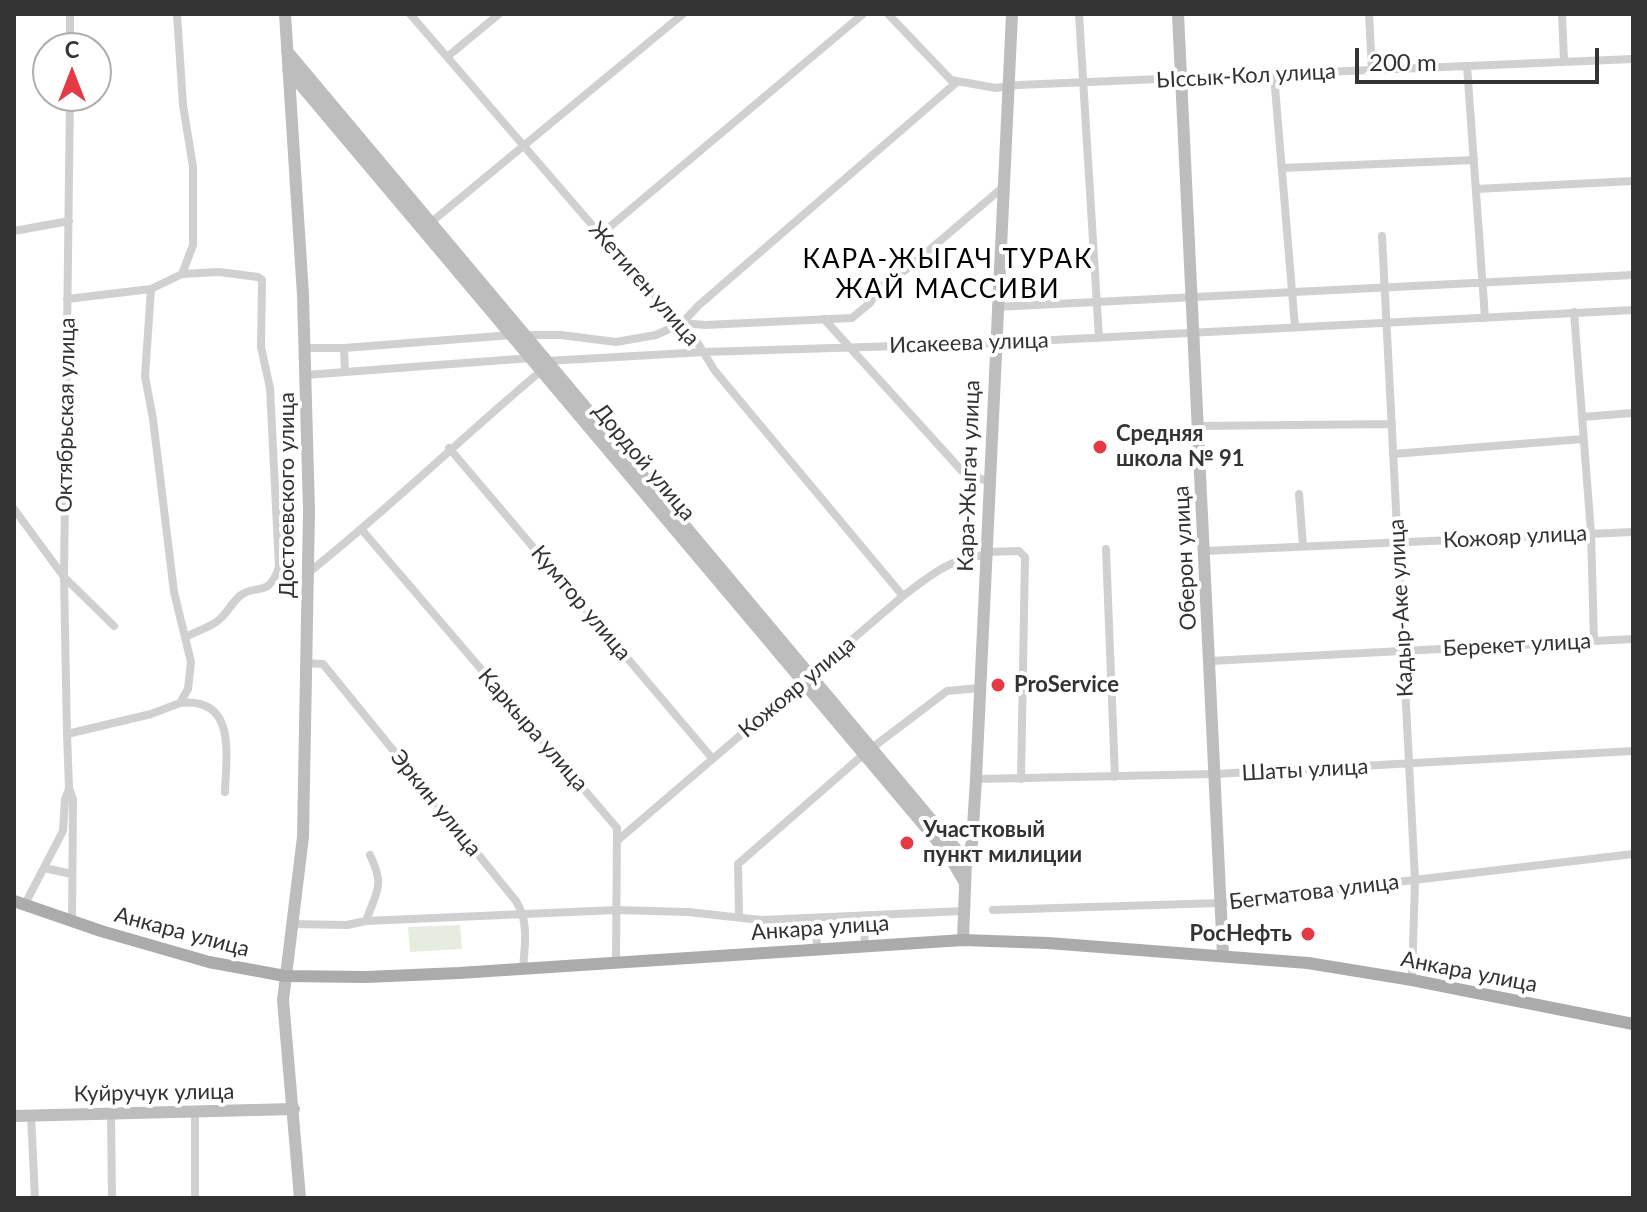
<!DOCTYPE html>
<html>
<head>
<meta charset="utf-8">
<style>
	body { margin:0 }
	#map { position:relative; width:1647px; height:1212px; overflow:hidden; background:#fff; font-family:Lato,sans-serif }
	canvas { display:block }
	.frame { position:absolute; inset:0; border:16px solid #333; pointer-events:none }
	.north { position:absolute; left:32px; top:32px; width:80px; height:80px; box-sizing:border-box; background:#fff; border:2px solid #adadad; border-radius:50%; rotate:0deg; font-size:22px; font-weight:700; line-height:32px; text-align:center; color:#333 }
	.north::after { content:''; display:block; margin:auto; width:28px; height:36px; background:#e63946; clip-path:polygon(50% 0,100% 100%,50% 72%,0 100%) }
	.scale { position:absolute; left:1355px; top:48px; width:244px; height:36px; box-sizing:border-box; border:4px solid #333; border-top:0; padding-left:10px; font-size:24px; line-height:28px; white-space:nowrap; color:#333; -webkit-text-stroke:6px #fff; paint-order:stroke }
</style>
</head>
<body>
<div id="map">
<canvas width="1647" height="1212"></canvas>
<div class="frame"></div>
<div class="north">С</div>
<div class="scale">200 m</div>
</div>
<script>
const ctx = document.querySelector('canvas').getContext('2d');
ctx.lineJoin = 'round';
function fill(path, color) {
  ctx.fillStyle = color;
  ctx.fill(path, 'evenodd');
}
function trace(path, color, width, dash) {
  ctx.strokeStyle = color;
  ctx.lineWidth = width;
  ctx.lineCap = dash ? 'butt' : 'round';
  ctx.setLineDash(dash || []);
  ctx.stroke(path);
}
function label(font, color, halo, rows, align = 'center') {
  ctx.font = font + ' Lato,sans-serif';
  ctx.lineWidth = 8;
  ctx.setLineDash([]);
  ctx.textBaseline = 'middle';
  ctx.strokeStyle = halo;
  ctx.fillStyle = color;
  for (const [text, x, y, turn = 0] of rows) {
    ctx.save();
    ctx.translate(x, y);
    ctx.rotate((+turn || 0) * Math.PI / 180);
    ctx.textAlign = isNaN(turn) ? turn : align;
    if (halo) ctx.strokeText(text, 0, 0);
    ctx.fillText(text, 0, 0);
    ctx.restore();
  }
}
fill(new Path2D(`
	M460 925 462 949 410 952 408 927Z`), '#e6ecdf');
trace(new Path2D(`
	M177 14 183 105 193 167V245L182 274
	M410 14 630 269 694 337 715 371 903 596
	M888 14 951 80 996 88 1018 85 1633 59
	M1079 14 1099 338
	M1369 14 1372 70
	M1562 14 1564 60
	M70 48V14
	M447 57 499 14
	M1467 66 1485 318
	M1274 75 1295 327
	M70 96 64 577 67 734 69 788 73 799 72 920
	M1282 168 1474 160
	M1476 189 1633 181
	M429 224 683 14
	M14 231 69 221
	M600 235 863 14
	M1382 236 1415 880 1412 980
	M67 299 151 289 182 274 219 272 258 277 262 280 261 347 270 388 279 567C268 599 258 583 241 595 232 602 228 612 220 619 212 627 196 631 186 637
	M996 307 1633 275
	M1574 312 1591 533 1594 641
	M824 319 962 471 989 482
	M682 323 699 305 957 82
	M526 335H561L616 342 656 335 682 323 705 325 852 318 870 303 880 287 907 269 1002 188
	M305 348H344L512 335
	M344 348 345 372
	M306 375 531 358 547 361 704 352 995 343 1633 310
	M1582 417 1633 413
	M1198 426 1392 424
	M449 448 712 758
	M1393 454 1583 439
	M1299 494 1303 546
	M14 509 64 577 114 626
	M362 530 617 828 616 961
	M1106 549 1115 777
	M1204 551 1633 532
	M986 552 1019 551 1025 557 1021 779
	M308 573C389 509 462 437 541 371
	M1210 661 1633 639
	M306 663 323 664 516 901C529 921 525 945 523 968
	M180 703C237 697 226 755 225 792
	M67 734 151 714 180 703 188 689 191 662 174 592 153 419 145 376 151 289
	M976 779 1215 774 1633 751
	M618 840 903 596C931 575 950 558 986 555
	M44 868 72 874
	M25 904 63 831 65 799 69 789
	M993 910 1220 903 1633 854
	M739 916 738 864 864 754 947 691 980 688
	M863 916 865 945
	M816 918 817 948
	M366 921C377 890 385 886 370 855
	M292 924 347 925 366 921 616 910 688 912 761 920 964 911
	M111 1113 112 1198
	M31 1115 35 1198
	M195 1198V1113`), '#d0d0d0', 8);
trace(new Path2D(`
	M285 14 303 295 309 511 303 837 283 1000 300 1198
	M1178 14 1223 955
	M287 51 966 861
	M288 70 948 854 965 883
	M963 940 966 861 972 843 976 779 1012 14
	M14 1116 294 1109`), '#bdbdbd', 12);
trace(new Path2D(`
	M14 901 101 931 209 962 285 976 366 977 459 973 963 940 1048 943 1308 963 1412 980 1633 1024`), '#ababab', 12);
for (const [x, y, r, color] of [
	[1100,447,8,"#e63946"],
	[998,685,8,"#e63946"],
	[907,843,8,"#e63946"],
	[1308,934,8,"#e63946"]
]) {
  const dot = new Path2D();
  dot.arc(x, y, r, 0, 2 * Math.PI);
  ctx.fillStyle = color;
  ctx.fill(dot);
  trace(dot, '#fff', 3);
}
label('22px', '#333', '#fff', [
	["Ыссык-Кол улица",1246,76,-3],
	["Жетиген улица",644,284,49],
	["Исакеева улица",969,343,-2],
	["Октябрьская улица",66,415,-89],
	["Дордой улица",644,462,50],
	["Кара-Жыгач улица",969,476,-88],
	["Достоевского улица",287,495,-90],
	["Кожояр улица",1515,537,-3],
	["Оберон улица",1185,558,-93],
	["Кумтор улица",581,603,50],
	["Кадыр-Аке улица",1401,608,-93],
	["Берекет улица",1517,645,-3],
	["Кожояр улица",797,687,-40],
	["Каркыра улица",533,730,49],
	["Шаты улица",1305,770,-3],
	["Эркин улица",436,803,51],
	["Бегматова улица",1314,892,-7],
	["Анкара улица",820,928,-4],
	["Анкара улица",182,932,15],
	["Анкара улица",1469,972,11],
	["Куйручук улица",154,1093,-1]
]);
label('bold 22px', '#333', '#fff', [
	["Средняя",1116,434],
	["школа № 91",1116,459],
	["ProService",1014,685],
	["Участковый",923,830],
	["пункт милиции",923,855],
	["РосНефть",1292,934,"right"]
], 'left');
ctx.letterSpacing = '2px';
label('26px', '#000', '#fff', [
	["КАРА-ЖЫГАЧ ТУРАК",948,260],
	["ЖАЙ МАССИВИ",948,290]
]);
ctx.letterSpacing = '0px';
</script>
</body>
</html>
